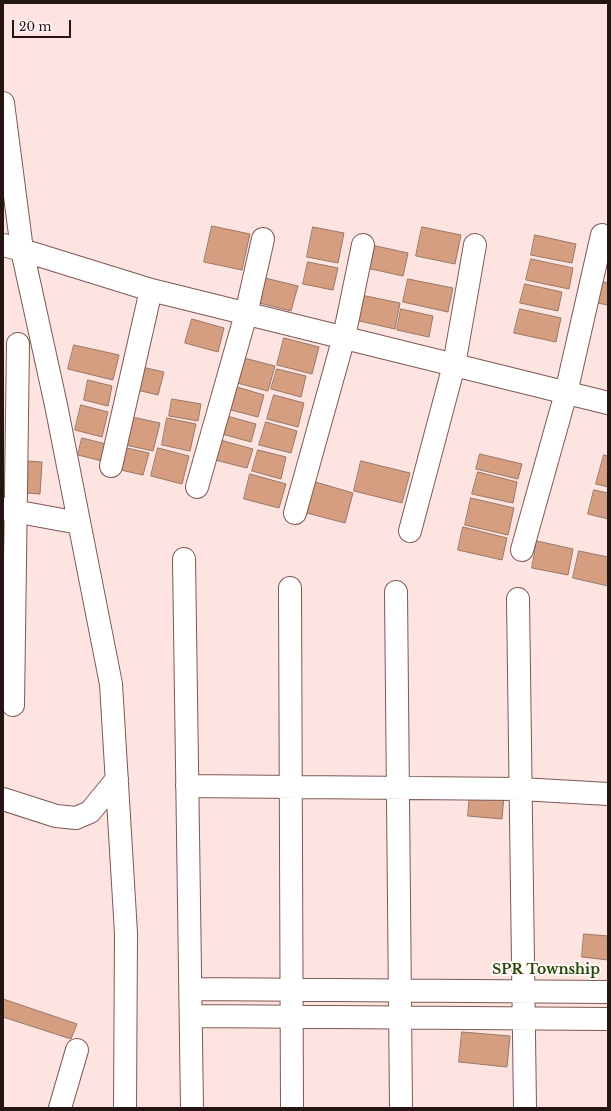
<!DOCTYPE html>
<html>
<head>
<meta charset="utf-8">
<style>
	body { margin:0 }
	#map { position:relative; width:611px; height:1111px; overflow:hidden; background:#fee4e0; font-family:"Libre Baskerville",serif }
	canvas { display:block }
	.frame { position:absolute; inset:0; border:4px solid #241513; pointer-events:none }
	.scale { position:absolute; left:12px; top:20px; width:59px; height:18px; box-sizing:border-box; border:2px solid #241513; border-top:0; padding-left:5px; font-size:12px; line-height:14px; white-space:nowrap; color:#241513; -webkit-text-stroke:3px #fff6f5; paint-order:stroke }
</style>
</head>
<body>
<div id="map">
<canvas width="611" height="1111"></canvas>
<div class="frame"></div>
<div class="scale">20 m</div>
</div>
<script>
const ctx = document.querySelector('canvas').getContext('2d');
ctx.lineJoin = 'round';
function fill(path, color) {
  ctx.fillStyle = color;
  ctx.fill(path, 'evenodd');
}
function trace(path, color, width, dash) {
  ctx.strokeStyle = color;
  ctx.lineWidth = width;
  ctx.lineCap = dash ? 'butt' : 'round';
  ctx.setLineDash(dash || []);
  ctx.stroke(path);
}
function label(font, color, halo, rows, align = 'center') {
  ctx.font = font + ' "Libre Baskerville",serif';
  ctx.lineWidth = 4;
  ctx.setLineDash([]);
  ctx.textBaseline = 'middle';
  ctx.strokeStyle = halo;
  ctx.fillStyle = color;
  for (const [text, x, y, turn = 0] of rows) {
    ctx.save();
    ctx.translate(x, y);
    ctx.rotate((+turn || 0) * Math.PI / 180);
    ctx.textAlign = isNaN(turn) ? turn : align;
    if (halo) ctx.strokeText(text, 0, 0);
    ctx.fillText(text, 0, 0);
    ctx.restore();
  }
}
const building = new Path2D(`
	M212 226 250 234 242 270 204 262Z
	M313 227 344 233 338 263 307 257Z
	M422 227 461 235 455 264 416 256Z
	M535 235 576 244 572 263 531 255Z
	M367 244 408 253 403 276 362 267Z
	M531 259 573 268 569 289 526 280Z
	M308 262 338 268 333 290 303 284Z
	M261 277 298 286 291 311 255 302Z
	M408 279 453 288 448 312 403 302Z
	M601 281 608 283V305L597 303Z
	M525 284 562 292 558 311 520 303Z
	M361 295 400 303 395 329 355 320Z
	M401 309 433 316 429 337 397 330Z
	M520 309 561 318 556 342 514 333Z
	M192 319 224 328 218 352 185 343Z
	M284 338 319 347 312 374 277 365Z
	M74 345 119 355 113 380 68 369Z
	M244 358 275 366 268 391 237 383Z
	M142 367 164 372 158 395 137 390Z
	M277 369 306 376 301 397 271 389Z
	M88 380 112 386 108 406 84 400Z
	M237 387 264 395 258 417 231 410Z
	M274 395 304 403 298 427 267 419Z
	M172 399 201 404 198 421 169 416Z
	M81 405 108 412 102 437 75 430Z
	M127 416 160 423 153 451 121 444Z
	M227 416 256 424 251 442 222 434Z
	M167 418 196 424 190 451 162 445Z
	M266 422 297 431 291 453 259 445Z
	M82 438 106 444 102 461 78 455Z
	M220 440 253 449 247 468 215 460Z
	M122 447 149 453 143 475 116 469Z
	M158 448 189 456 182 484 151 476Z
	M258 450 286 457 281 479 252 471Z
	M480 454 522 464 518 479 476 469Z
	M604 455 608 456V487L596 484Z
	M28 461 42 462 40 494 26 493Z
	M361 461 410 473 402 503 354 491Z
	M478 472 517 482 513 503 472 494Z
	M250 474 286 484 279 508 244 499Z
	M312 481 353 493 345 523 303 512Z
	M594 490 608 493V519L588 514Z
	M471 498 514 508 508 535 465 525Z
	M463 527 507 538 502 560 458 550Z
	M537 541 573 549 568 575 532 568Z
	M579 551 608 557V586L573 578Z
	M470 793 504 796 502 819 468 816Z
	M584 934 608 936V960L582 957Z
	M3 999 77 1024 71 1039 3 1017Z
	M462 1032 510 1036 507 1067 459 1062Z`);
fill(building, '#d59e80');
trace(building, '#977766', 1);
const street = new Path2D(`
	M3 103 22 250 56 405 111 684 126 933 125 1108
	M3 245 22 250 151 290 608 403
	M111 466 151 290
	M197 487 246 314 263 239
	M3 509 79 523
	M295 513 344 337 363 245
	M410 531 454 365 475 245
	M522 550 566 393 602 235
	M184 559 192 1108
	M290 588 292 1108
	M396 592 401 1108
	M518 599 525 1108
	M13 705 18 344
	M187 786 521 789 608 794
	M3 799 56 816 76 818 90 812 117 779
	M191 989 608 992
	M191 1016 608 1019
	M60 1108 77 1050`);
trace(street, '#7c5953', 24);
trace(street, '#fff', 22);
label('bold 14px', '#234908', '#fff6f5', [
	["SPR Township",546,970]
]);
</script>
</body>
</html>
